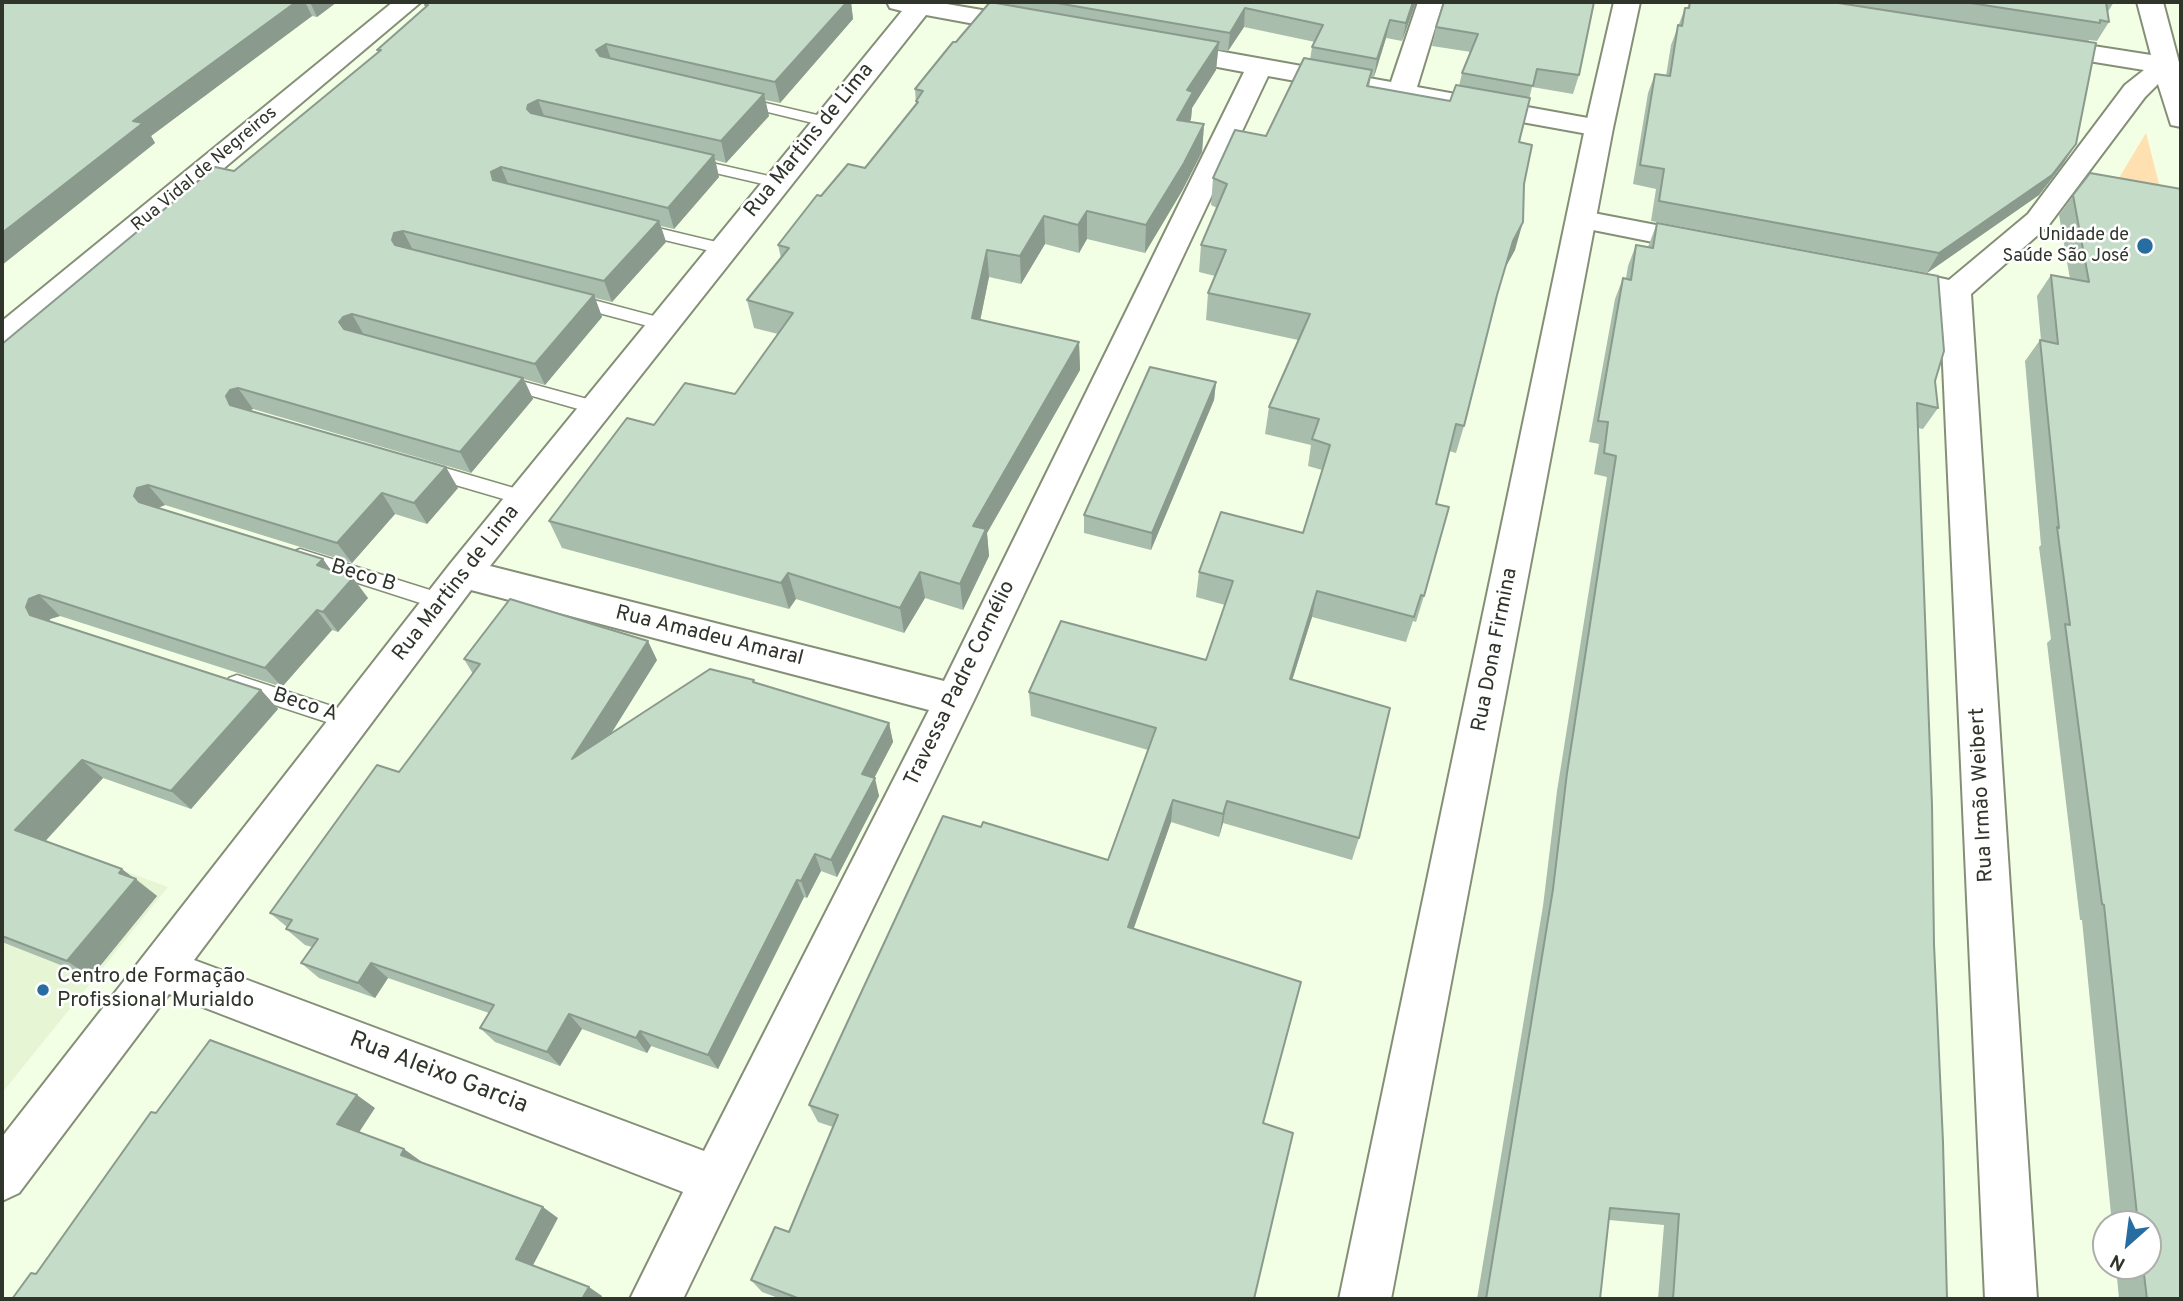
<!DOCTYPE html>
<html>
<head>
<meta charset="utf-8">
<style>
	body { margin:0 }
	#map { position:relative; width:2183px; height:1301px; overflow:hidden; background:#f3ffe5; font-family:Overpass,sans-serif }
	canvas { display:block }
	.frame { position:absolute; inset:0; border:4px solid #30352b; pointer-events:none }
	.north { position:absolute; left:2092px; top:1210px; width:70px; height:70px; box-sizing:border-box; background:#fff; border:2px solid #acaeaa; border-radius:50%; rotate:208deg; font-size:19px; font-weight:700; line-height:28px; text-align:center; color:#30352b }
	.north::after { content:''; display:block; margin:auto; width:24px; height:32px; background:#286da2; clip-path:polygon(50% 0,100% 100%,50% 72%,0 100%) }
</style>
</head>
<body>
<div id="map">
<canvas width="2183" height="1301"></canvas>
<div class="frame"></div>
<div class="north">N</div>
</div>
<script>
const ctx = document.querySelector('canvas').getContext('2d');
ctx.lineJoin = 'round';
function fill(path, color) {
  ctx.fillStyle = color;
  ctx.fill(path, 'evenodd');
}
function trace(path, color, width, dash) {
  ctx.strokeStyle = color;
  ctx.lineWidth = width;
  ctx.lineCap = dash ? 'butt' : 'round';
  ctx.setLineDash(dash || []);
  ctx.stroke(path);
}
function label(font, color, halo, rows, align = 'center') {
  ctx.font = font + ' Overpass,sans-serif';
  ctx.lineWidth = 5;
  ctx.setLineDash([]);
  ctx.textBaseline = 'middle';
  ctx.strokeStyle = halo;
  ctx.fillStyle = color;
  for (const [text, x, y, turn = 0] of rows) {
    ctx.save();
    ctx.translate(x, y);
    ctx.rotate((+turn || 0) * Math.PI / 180);
    ctx.textAlign = isNaN(turn) ? turn : align;
    if (halo) ctx.strokeText(text, 0, 0);
    ctx.fillText(text, 0, 0);
    ctx.restore();
  }
}
fill(new Path2D(`
	M2 826 168 887 2 1093Z`), '#e6f5d4');
fill(new Path2D(`
	M2146 133 2163 199 2111 191Z`), '#ffe1b1');
const service = new Path2D(`
	M740 97 830 118 833 121 825 126 735 104 733 101Z
	M690 158 782 179 784 182 776 187 685 166 682 163 685 160Z
	M637 223 729 245 731 249 723 254 631 232 629 228 631 224Z
	M571 294 669 320 672 324 663 330 565 304 562 300Z
	M503 376 602 403 605 408 602 413 596 414 497 386 494 382 497 378Z
	M425 462 531 493 534 498 531 503 524 505 418 474 416 469 418 464Z
	M300 549 449 596 452 602 449 608 442 610 293 562 290 557 293 552Z
	M237 675 359 715 362 721 359 727 351 730 229 690 226 684 229 678Z`);
const minor = new Path2D(`
	M393 2H421L13 346 2 349V321Z
	M887 2H935L1029 18 1038 21 1042 26 1038 31 1029 34 926 15 490 566 944 681 1244 72 1159 56 1155 50 1159 44 1168 42 1391 82 1418 2H1443L1417 87 1599 120 1609 122 1613 128 1609 134 1599 136 1268 76 974 700 683 1299H630L683 1192 169 994 19 1193 2 1201V1137L450 564 902 11 890 8ZM471 590 929 710 704 1151 194 960Z
	M2137 2H2163L2181 70V127L2171 125 2158 84 2145 97 2048 226 1971 294 2037 1299H1985L1940 298 1920 293 1916 286 1920 279 1931 276 1949 280 2028 214 2125 85 2144 70 2033 52 2029 46 2033 40 2042 38 2151 55Z
	M1583 211 1703 234 1714 236 1718 243 1714 250 1703 252 1573 226 1568 220 1573 214Z`);
const tertiary = new Path2D(`
	M1614 2H1640L1613 128 1391 1299H1339L1585 128Z`);
trace(service, '#858f78', 3);
trace(minor, '#858f78', 4);
trace(tertiary, '#858f78', 4);
fill(service, '#fff');
fill(minor, '#fff');
fill(tertiary, '#fff');
fill(new Path2D(`
	M2 2H337L317 17 312 16 151 136 155 143 2 265Z
	M429 2H851L853 19 780 103 765 100 769 116 726 163 715 160 719 177 674 229 661 226 666 242 612 302 595 298 602 317 545 385 524 379 533 399 471 473 253 409 249 411 458 488 427 524 395 514 352 563 165 505 158 508 323 559 330 569 368 598 338 632 332 630 282 687 60 616 50 619 49 621 261 690 278 709 191 809 103 778 45 841 136 879 157 896 91 977 2 942V344L234 171 378 52 377 50 426 7 425 5Z
	M1005 2H1416L1402 41 1386 38 1374 77H1371L1369 87 1450 101 1459 86 1462 73 1471 52 1432 46 1436 27 1444 2 1579 75 1573 94 1532 87 1519 142 1524 184 1515 250 1505 268 1497 295 1464 426 1456 453 1449 451 1436 504 1424 596 1416 622 1413 621 1406 642 1312 617 1292 680 1359 838 1352 860 1223 823 1219 837 1171 822 1133 929 1263 1123 1254 1299H781L762 1292 751 1280 789 1232 833 1127 818 1122 809 1105 981 827 1108 860 1148 750 1031 716 1029 692 1206 660 1225 605 1196 597 1199 572 1303 533 1322 470 1308 466 1311 445 1265 434 1269 407 1298 340 1206 320 1208 293 1215 276 1199 272 1201 245 1217 208 1211 205 1213 178 1266 136 1310 60 1312 47 1315 42 1244 27 1228 51 1218 50 1216 70 1192 108 1191 119 1190 122 1204 124 1202 152 1182 191 1145 253 1087 239 1079 253 1045 244 1021 284 989 277 980 320 1079 342 1080 370 987 533 989 556 963 610 925 598 904 633 796 599 789 609 562 548 549 521 654 425 735 394 778 334 754 328 747 300 781 258 778 245 821 196 865 168 916 105 915 89 956 42 1005 5Z
	M1690 2H2114L2107 13 2109 22 2097 41 2089 40 2088 42 2063 164 2039 195 1927 273 1651 221 1656 189 1633 184 1648 93 1655 74 1666 76 1671 45 1685 8H1687Z
	M2090 173 2181 1299H2119L2116 1266H2148V1224H2112L2082 920H2080L2047 643 2051 639 2039 547 2041 545 2025 361 2040 340H2041L2037 296 2051 275 2070 279 2059 215Z
	M1657 223 1935 381 1938 408 1923 429 1918 428 1934 944 1947 1299H1658L1664 1225 1609 1220 1600 1299H1477L1543 906 1557 791 1607 477 1594 474 1599 444 1589 442 1615 299 1623 278H1626L1628 266 1636 245 1648 247Z
	M1216 382 1214 400 1151 550 1084 533V515Z
	M464 659 657 660 611 734 755 683 889 723 893 742 874 778 879 796 837 877 821 871 807 898 804 897 718 1069 651 1046 647 1053 582 1029 560 1066 495 1042 480 1028 489 1013 388 978 375 998 319 978 301 963 312 947 305 945 286 929 287 927 270 913 399 772 473 674Z`), '#a9bdad');
fill(new Path2D(`
	M296 2H305L312 16 151 136 155 143 2 265V233L133 121Z
	M310 2H337L317 17Z
	M847 2H851L853 19 780 103 775 82Z
	M1413 2H1416L1402 41 1406 23Z
	M1245 8 1244 27 1228 51 1230 33Z
	M1390 20 1386 38 1374 77 1377 59Z
	M1219 42 1216 70 1192 108 1191 119 1176 148 1177 120 1187 90Z
	M606 44 613 65 602 71 596 50Z
	M764 94 769 116 726 163 721 141Z
	M538 100 546 121 535 131 527 109 528 105Z
	M1204 124 1202 152 1182 191 1145 253 1146 225Z
	M2076 144 2063 164 2039 195 1927 273 1939 253Z
	M714 155 719 177 674 229 668 208Z
	M501 167 510 188 500 194 491 172Z
	M1087 211V239L1079 253 1078 225Z
	M1044 216 1045 244 1021 284 1020 256Z
	M659 221 666 242 612 302 604 281Z
	M1523 222 1515 250 1505 268 1513 241Z
	M403 231 414 252 403 261 392 240 394 233Z
	M987 250 989 277 975 346 972 318Z
	M594 295 602 317 545 385 535 364Z
	M352 314 364 335 351 344 339 322 343 317Z
	M1079 342 1080 370 987 533 989 556 963 610 960 584 973 526Z
	M523 378 533 399 471 473 460 452Z
	M1216 382 1214 400 1151 550 1152 533Z
	M238 388 253 409 245 412 230 405 226 396 230 390Z
	M446 467 458 488 427 524 414 503Z
	M148 485 165 505 155 509 139 502 134 496 137 488Z
	M382 493 395 514 352 563 337 543Z
	M323 559 337 580 317 565Z
	M920 572 925 598 904 633 900 608Z
	M788 573 796 599 789 609 781 583Z
	M353 578 368 598 338 632 323 612Z
	M1317 591 1312 617 1285 703 1290 679Z
	M39 595 60 616 50 619 47 627 30 615 26 607 29 599Z
	M317 610 332 630 282 687 265 668Z
	M648 641 657 660 583 778 572 759Z
	M261 690 278 709 191 809 171 791Z
	M889 723 893 742 867 792 862 774Z
	M82 760 103 778 39 848 15 830Z
	M875 778 879 796 837 877 831 860Z
	M1173 800 1171 822 1127 948 1128 927Z
	M1227 801 1223 823 1219 837 1223 814Z
	M815 854 821 871 807 898 801 881Z
	M122 869 157 896 91 977 67 961Z
	M797 880 804 897 718 1069 708 1055Z
	M371 963 388 978 375 998 358 983Z
	M569 1014 582 1029 560 1066 547 1052Z
	M640 1031 651 1046 647 1053 636 1038Z
	M357 1095 375 1108 356 1137 337 1124Z
	M404 1149 422 1162 418 1167 401 1155Z
	M543 1207 558 1218 531 1269 516 1259Z
	M589 1287 602 1296 601 1299H582Z`), '#8a9a8d');
const building = new Path2D(`
	M2 2H296L133 121 143 123 2 233Z
	M429 2H847L775 82 606 44 596 50 600 56 764 94 721 141 538 100 528 105 527 109 531 113 714 155 668 208 501 167 491 172 493 180 659 221 604 281 403 231 394 233 392 240 395 245 594 295 535 364 352 314 343 317 339 322 344 329 523 378 460 452 238 388 230 390 226 396 230 405 446 467 414 503 382 493 337 543 148 485 137 488 134 496 139 502 323 559 317 565 353 578 323 612 317 610 265 668 39 595 29 599 26 607 30 615 261 690 171 791 82 760 15 830 122 869 119 873 136 879 67 961 2 936V344L215 167 234 171 381 50H377L428 5H425Z
	M990 2 1219 42 1187 90 1193 92 1177 120 1204 124 1184 163 1146 225 1087 211 1078 225 1044 216 1020 256 987 250 972 318 1079 342 973 526 986 529 960 584 920 572 900 608 788 573 781 583 549 521 627 418 654 425 685 383 735 394 793 313 747 300 789 248 778 245 817 195 821 196 848 164 865 168 918 102 916 101 923 91 915 89 953 42H956Z
	M1051 2H1413L1406 23 1390 20 1377 59 1312 47 1323 25 1245 8 1230 33Z
	M1444 2H1594L1579 75 1537 69 1533 86 1462 73 1478 34 1436 27Z
	M1690 2H1832L2096 43 2076 144 2052 175 1939 253 1659 201 1664 169 1640 165 1655 74 1670 76 1678 25 1682 26 1685 8H1689Z
	M1964 2H2106L2109 22 2100 20V23Z
	M1304 58 1372 70 1367 86 1450 101 1456 85 1530 98 1519 142 1532 145 1524 184 1523 222 1513 241 1497 295 1464 426 1456 424 1436 504 1449 507 1424 596 1421 595 1414 617 1317 591 1290 679 1390 708 1359 838 1227 801 1223 814 1173 800 1128 927 1301 982 1263 1123 1293 1133 1254 1299H800L751 1280 775 1227 789 1232 838 1115 809 1105 943 816 981 827 983 822 1108 860 1156 728 1029 692 1061 621 1206 660 1233 581 1199 572 1221 512 1303 533 1330 445 1312 439 1319 419 1269 407 1310 314 1208 293 1226 250 1201 245 1227 184 1213 178 1235 130 1266 136Z
	M2090 173 2181 189V1299H2147L2143 1266H2148V1224H2138L2104 905 2102 904 2065 624 2070 625 2057 527 2059 528 2040 340 2058 344 2051 275 2089 282 2073 195Z
	M1657 223 1938 276 1944 351 1935 381 1938 408 1917 403 1932 805 1934 944 1943 1142 1947 1299H1673L1679 1214 1610 1208 1600 1299H1486L1553 889 1567 773 1616 456 1604 453 1608 422 1598 421 1623 278 1631 280 1636 245 1653 248Z
	M1150 367 1216 382 1152 533 1084 515Z
	M510 599 648 641 572 759 710 669 754 680 753 682 889 723 862 774 875 778 831 860 815 854 801 881 797 880 708 1055 640 1031 636 1038 569 1014 547 1052 480 1028 494 1005 371 963 358 983 301 963 318 939 286 929 292 920 270 913 377 765 399 772 480 664 464 659Z
	M210 1040 357 1095 337 1124 404 1149 401 1155 543 1207 516 1259 589 1287 582 1299H12L31 1273 36 1274 151 1112 156 1113Z`);
fill(building, '#c5dcc9');
trace(building, '#8a9a8d', 2);
for (const [x, y, r, color] of [
	[2145,246,9,"#286da2"],
	[43,990,7,"#286da2"]
]) {
  const dot = new Path2D();
  dot.arc(x, y, r, 0, 2 * Math.PI);
  ctx.fillStyle = color;
  ctx.fill(dot);
  trace(dot, '#fff', 2.5);
}
label('18px', '#30352b', '#fff', [
	["Rua Vidal de Negreiros",205,170,-40]
]);
label('18px', '#30352b', '#fff', [
	["Unidade de",2129,236],
	["Saúde São José",2129,257]
], 'right');
label('21px', '#30352b', '#fff', [
	["Rua Martins de Lima",810,141,-51],
	["Beco B",363,577,17],
	["Rua Martins de Lima",457,584,-52],
	["Rua Amadeu Amaral",709,637,14],
	["Rua Dona Firmina",1496,650,-79],
	["Travessa Padre Cornélio",961,684,-64],
	["Beco A",305,706,18],
	["Rua Irmão Weibert",1983,795,-93]
]);
label('21px', '#30352b', '#fff', [
	["Centro de Formação",57,978],
	["Profissional Murialdo",57,1002]
], 'left');
label('24px', '#30352b', '#fff', [
	["Rua Aleixo Garcia",438,1074,21]
]);
</script>
</body>
</html>
